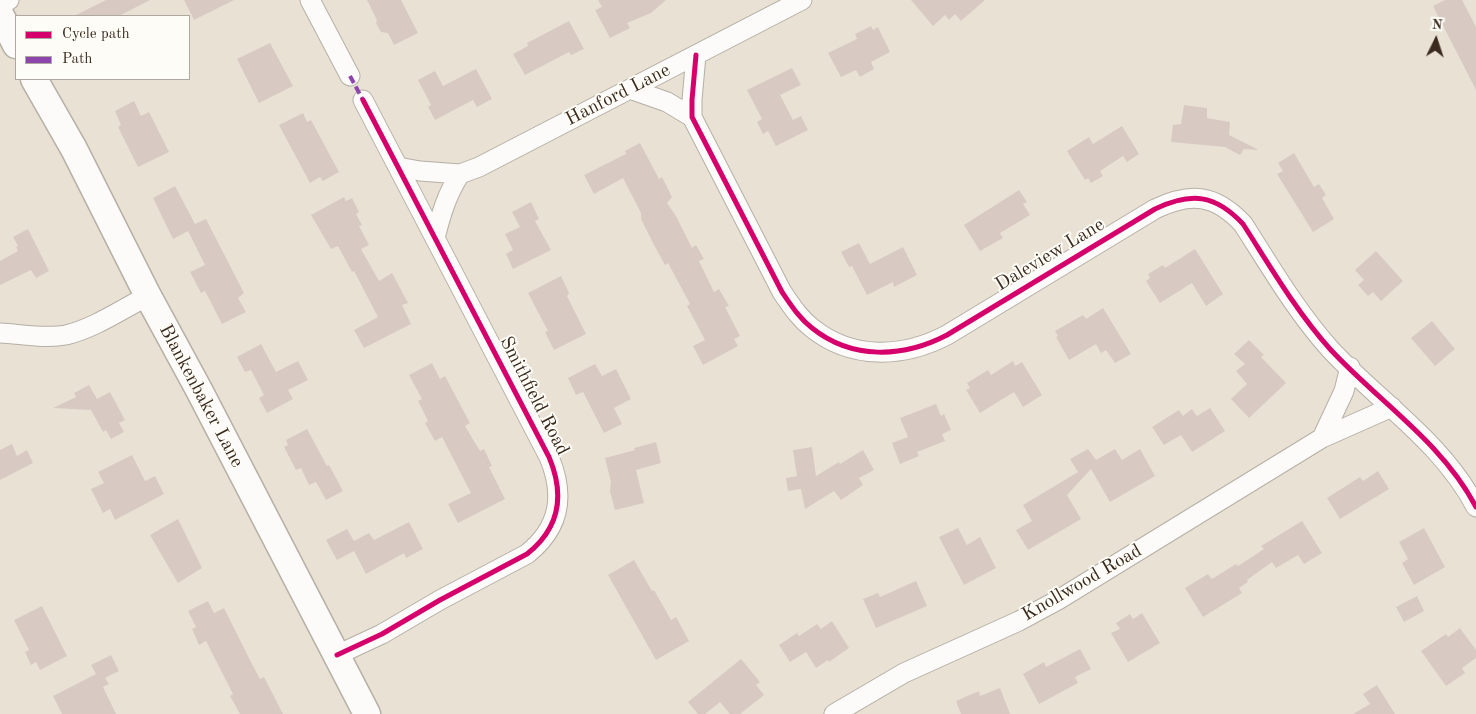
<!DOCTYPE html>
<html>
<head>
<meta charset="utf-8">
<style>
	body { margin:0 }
	#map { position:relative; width:1476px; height:714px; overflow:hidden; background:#e9e2d4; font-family:"Old Standard TT",serif }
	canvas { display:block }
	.legend { position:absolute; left:15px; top:15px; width:175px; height:65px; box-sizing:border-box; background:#fdfcf7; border:1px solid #afa8a0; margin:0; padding:6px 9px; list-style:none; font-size:15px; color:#3b2a1e }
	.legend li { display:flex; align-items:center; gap:10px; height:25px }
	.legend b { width:25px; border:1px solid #afa8a0 }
	.north { position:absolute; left:1411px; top:15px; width:50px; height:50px; -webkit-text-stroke:4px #fdfcf7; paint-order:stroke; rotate:4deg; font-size:14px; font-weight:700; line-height:20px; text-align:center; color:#3b2a1e }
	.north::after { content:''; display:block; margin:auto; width:18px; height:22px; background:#3b2a1e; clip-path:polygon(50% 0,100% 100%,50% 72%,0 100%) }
</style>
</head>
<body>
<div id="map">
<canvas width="1476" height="714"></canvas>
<ul class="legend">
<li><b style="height:6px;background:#d6006c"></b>Cycle path</li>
<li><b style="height:6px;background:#8e44ad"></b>Path</li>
</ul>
<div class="north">N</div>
</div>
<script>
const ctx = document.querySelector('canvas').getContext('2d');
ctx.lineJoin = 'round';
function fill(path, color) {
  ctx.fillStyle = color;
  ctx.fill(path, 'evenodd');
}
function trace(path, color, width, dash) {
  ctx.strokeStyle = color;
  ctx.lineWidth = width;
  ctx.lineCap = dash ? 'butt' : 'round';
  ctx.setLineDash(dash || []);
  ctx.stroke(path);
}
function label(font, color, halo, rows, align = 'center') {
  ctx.font = font + ' "Old Standard TT",serif';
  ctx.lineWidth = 4;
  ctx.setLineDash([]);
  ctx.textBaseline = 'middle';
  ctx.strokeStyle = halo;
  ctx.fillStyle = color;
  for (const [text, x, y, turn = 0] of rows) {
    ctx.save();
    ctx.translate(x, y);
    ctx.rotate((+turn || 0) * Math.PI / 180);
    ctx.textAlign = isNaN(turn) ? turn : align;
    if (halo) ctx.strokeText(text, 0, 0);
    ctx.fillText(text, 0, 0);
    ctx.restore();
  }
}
fill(new Path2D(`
	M106 0H150L119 16H74Z
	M184 0H234L194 20Z
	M367 0H401L418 33 394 45 388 33 381 32 376 23 377 20Z
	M598 0H666L651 13 627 23 630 28 610 38 595 10 602 7Z
	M911 0H985L961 21 955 14 949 20 945 15 933 26Z
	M1445 0H1462L1476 27V90L1433 6Z
	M569 21 584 49 571 55 569 52 525 75 513 54 528 46 527 43Z
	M871 26 873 30 878 27 890 52 871 62 874 69 860 77 856 70 841 77 828 53 857 39 855 34Z
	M270 43 293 86 259 103 237 59Z
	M792 68 801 85 780 95 793 120 801 116 808 130 776 146 768 131 763 134 757 122 762 119 747 90Z
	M476 69 492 99 477 107 473 100 435 120 428 107 431 105 418 80 435 71 443 86Z
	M134 101 141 116 149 112 169 152 138 167 118 127 121 125 115 111Z
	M1184 105 1207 108V118L1230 122 1229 135 1257 149V150L1244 149 1240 155 1225 147 1171 142 1173 125 1181 124Z
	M303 113 307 122 311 120 339 172 323 181 320 177 310 183 279 125Z
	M1122 126 1139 154 1127 162 1123 156 1100 171 1103 176 1091 183 1088 178 1085 180 1067 151 1089 137 1093 144Z
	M640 143 659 179 662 177 672 197 667 203 676 216 692 248 696 245 704 259 699 261 714 292 719 289 729 306 725 307 740 336 734 339 738 346 703 365 693 346 705 340 687 306 690 304 668 263 665 265 653 243 641 219V213L623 178 594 194 584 175 626 154 625 151Z
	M1294 153 1314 187 1319 184 1326 195 1322 198 1334 219 1313 232 1277 174 1283 171 1278 163Z
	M175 186 195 224 206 219 244 293 238 298 246 312 222 324 205 291 201 293 190 272 205 265 188 231 173 239 153 198Z
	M1019 190 1027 202 1023 204 1030 215 1000 233 1003 238 980 251 964 225Z
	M344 197 346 201 352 198 359 212 356 214 362 225 359 226 369 245 361 249 379 281 392 273 408 303 402 305 411 324 364 348 354 330 378 317 354 271 352 272 338 246 331 249 311 215Z
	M531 202 539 219 535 221 551 250 513 269 506 254 513 250 505 234 520 227 512 212Z
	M28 229 49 271 36 278 31 270 0 285V261L18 251 16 247 18 246 13 237Z
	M859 243 870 264 903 247 917 275 894 287 893 282 867 295 852 266 849 267 841 252Z
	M1195 249 1223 294 1206 306 1192 283 1160 303 1146 281 1150 278 1148 274 1163 265 1165 268Z
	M1376 251 1403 281 1381 301 1373 292 1368 296 1358 285 1364 280 1355 270Z
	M561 276 569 293 567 296 586 334 554 350 545 332 548 331 528 293Z
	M1103 308 1131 354 1115 363 1106 350 1101 353 1096 344 1069 360 1056 337 1058 336 1055 331 1083 315 1086 319Z
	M1432 321 1455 349 1435 366 1411 338Z
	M1249 340 1264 355 1261 357 1286 383 1249 418 1231 399 1247 384 1236 371 1245 364 1234 354Z
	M261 344 276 372 298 361 308 380 288 390 293 399 267 413 259 398 264 395 251 370 245 372 237 357Z
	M1013 361 1015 366 1022 362 1042 395 1023 407 1014 392 980 413 966 390 970 388 967 383 988 370 991 375Z
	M432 363 440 379 445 376 463 410 470 423 465 426 480 451 484 449 492 466 489 467 505 499 458 523 448 504 471 493 442 437 435 441 425 423 428 421 418 401 422 399 409 375Z
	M595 364 602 376 616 369 631 399 614 408 622 424 604 433 583 392 576 395 568 378Z
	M89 385 97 399 110 392 125 420 119 423 124 432 111 439 106 430 103 432 91 410 53 408 76 397 74 393Z
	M936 404 941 416 944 414 951 430 942 434 945 441 917 452 919 456 900 464 892 443 908 437 900 418Z
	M1210 408 1225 431 1192 452 1181 435 1164 445 1152 427 1179 410 1183 416 1192 409 1197 416Z
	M307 429 327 466 329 465 343 491 326 500 316 482 309 485 301 468 296 470 284 447 288 445 286 440Z
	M656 442 661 463 636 470 644 503 615 510 610 491 611 482 605 458 635 450 634 448Z
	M12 444 17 456 27 450 33 463 0 480V450Z
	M812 447 816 476 839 462 840 464 863 450 874 470 859 478 863 485 841 500 834 491 805 509 801 489 788 491 786 478 797 476 793 450Z
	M1088 449 1096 460 1115 449 1122 460 1140 449 1155 476 1110 502 1091 469 1067 495 1081 519 1028 550 1016 530 1032 521 1023 505 1078 472 1070 459Z
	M132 455 145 481 155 476 164 494 115 520 110 509 103 513 91 489 104 483 98 472Z
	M1378 471 1389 489 1340 519 1327 498 1360 477 1363 481Z
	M178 519 202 568 178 583 150 535Z
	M1302 521 1322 553 1304 564 1298 555 1276 568 1272 562 1247 580 1248 582 1239 588 1242 593 1203 617 1185 588 1208 574 1212 579 1236 564 1238 566 1264 549 1261 546Z
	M409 522 423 549 406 558 404 553 366 574 354 551 337 560 326 540 347 529 354 541 369 533 374 540Z
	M958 528 967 545 980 537 996 568 964 585 939 537Z
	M1424 528 1445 567 1414 585 1402 563 1408 559 1399 542Z
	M634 560 652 591 654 590 671 620 676 617 689 641 656 660 608 575Z
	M916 581 927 606 876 628 863 599 878 593 880 597Z
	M1417 596 1424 611 1404 622 1396 607Z
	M208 601 214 613 224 608 253 666 260 679 264 677 283 714H240L230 696 233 694 206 641 199 645 192 629 196 627 188 611Z
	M42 606 67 656 40 670 36 662 31 665 25 652 29 650 14 620Z
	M1142 613 1160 643 1128 662 1111 633 1120 629 1116 623 1130 614 1133 619Z
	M832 621 849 648 829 662 828 660 816 668 806 652 790 662 779 645 797 633 799 636 817 624 821 629Z
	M1460 628 1476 650V658L1462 668 1465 673 1446 686 1421 651 1446 634 1448 637Z
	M1080 649 1091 669 1075 677 1078 683 1039 704 1023 674 1044 662 1046 667Z
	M111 655 119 671 105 678 109 684 103 687 116 714H62L53 696 96 674 91 665Z
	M741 659 760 682 756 685 764 695 740 714H730L720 702 705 714H698L688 702Z
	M1377 685 1395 714H1353L1370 704 1363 694Z
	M1000 688 1010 714H961L956 701 979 691 980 696Z`), '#d8cac3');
const street = new Path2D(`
	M310 0 350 76
	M0 5 9 0
	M696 55 692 100V117L782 292C791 305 799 318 812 328 852 360 903 358 947 335L1155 209C1191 192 1215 194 1243 224 1270 266 1296 311 1330 349 1379 402 1442 442 1476 507
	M630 89 667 102 692 117
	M398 167 420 171 460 174 479 167 802 0
	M435 238C441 214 447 194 460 174
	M0 333C21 334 45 339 66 335 95 328 122 309 148 296
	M1322 438 1344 391 1350 367
	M337 655 382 634 440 600 527 554C560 528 565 495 549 457L363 100
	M834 714 904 673 1019 621 1058 600 1322 438 1392 407`);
const secondary = new Path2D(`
	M0 14 16 45
	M34 79 74 149 148 296 199 390 367 714`);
trace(street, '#b5afa5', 21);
trace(secondary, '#b5afa5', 29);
trace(street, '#fcfbf9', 19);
trace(secondary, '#fcfbf9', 26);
trace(new Path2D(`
	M350 76 363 100`), '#8e44ad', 4, [8, 4]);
trace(new Path2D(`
	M696 55 692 100V117L782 292C791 305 799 318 812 328 852 360 903 358 947 335L1155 209C1191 192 1215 194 1243 224 1270 266 1296 311 1330 349 1379 402 1442 442 1476 507
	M337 655 382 634 440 600 527 554C560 528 565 495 549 457L363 100`), '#d6006c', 5);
label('19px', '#3b2a1e', '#fdfcf7', [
	["Hanford Lane",618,95,-27],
	["Daleview Lane",1050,255,-31],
	["Blankenbaker Lane",201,396,62],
	["Smithfield Road",534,396,63],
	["Knollwood Road",1082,583,-30]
]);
</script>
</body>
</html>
